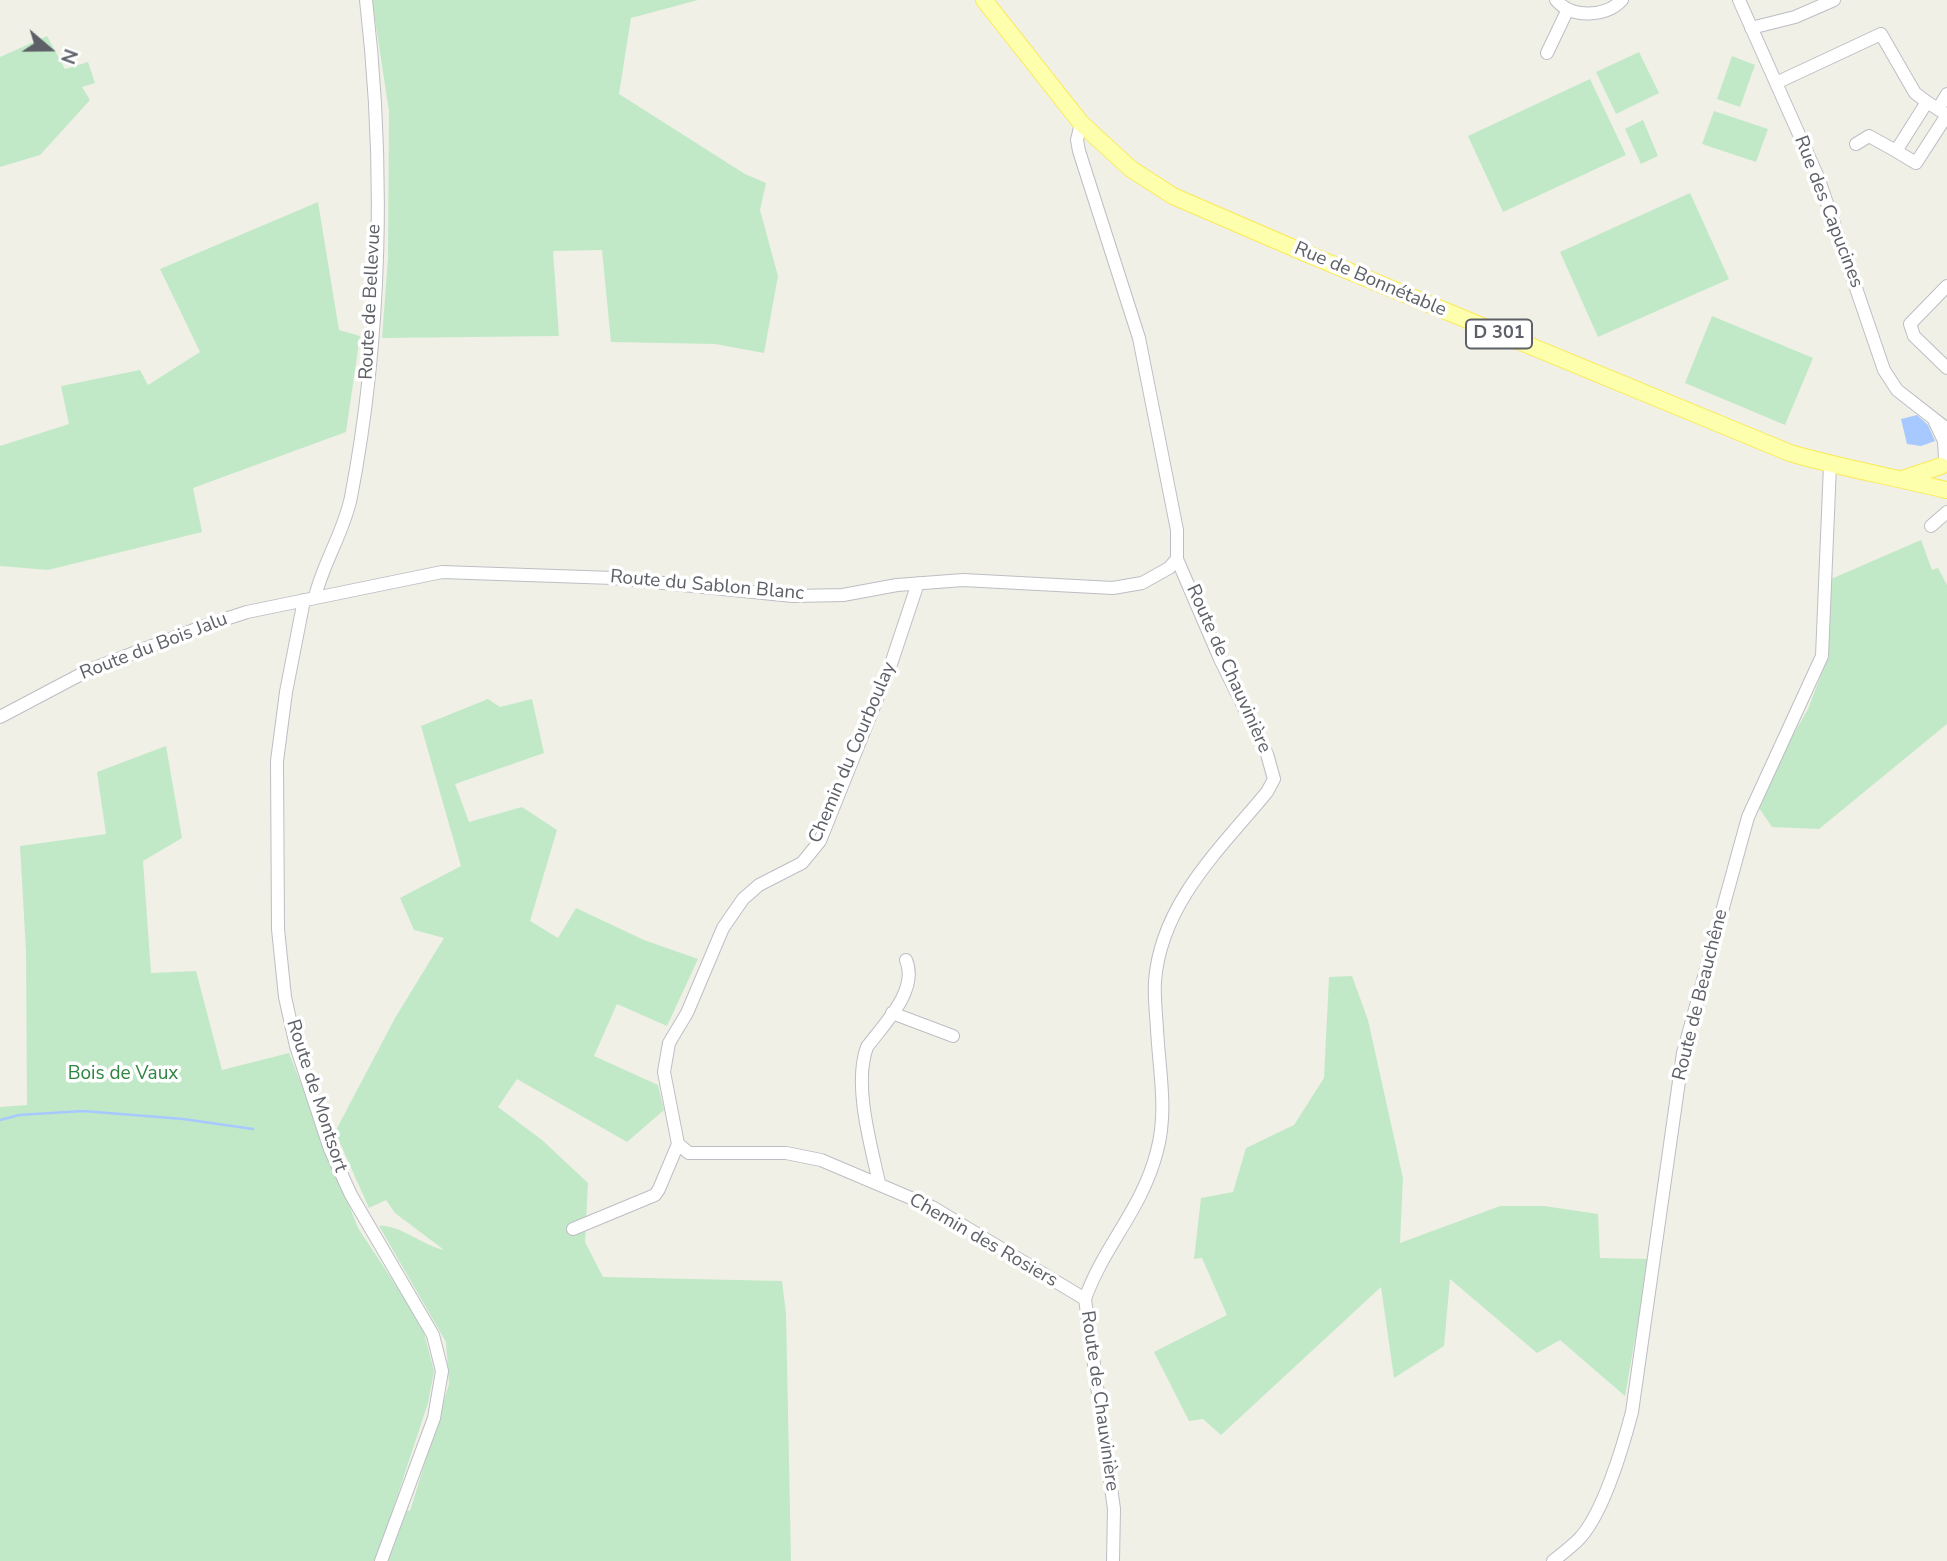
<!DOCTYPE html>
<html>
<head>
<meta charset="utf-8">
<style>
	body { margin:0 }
	#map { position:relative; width:1947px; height:1561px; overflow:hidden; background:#f0f0e6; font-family:"Nunito Sans",sans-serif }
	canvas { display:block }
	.north { position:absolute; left:14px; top:14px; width:70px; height:70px; -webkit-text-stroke:5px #fff; paint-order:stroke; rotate:110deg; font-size:19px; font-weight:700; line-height:28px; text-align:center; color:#5d6067 }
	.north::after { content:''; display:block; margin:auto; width:24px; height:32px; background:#5d6067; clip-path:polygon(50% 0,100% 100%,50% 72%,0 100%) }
</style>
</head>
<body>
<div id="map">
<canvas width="1947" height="1561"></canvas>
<div class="north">N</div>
</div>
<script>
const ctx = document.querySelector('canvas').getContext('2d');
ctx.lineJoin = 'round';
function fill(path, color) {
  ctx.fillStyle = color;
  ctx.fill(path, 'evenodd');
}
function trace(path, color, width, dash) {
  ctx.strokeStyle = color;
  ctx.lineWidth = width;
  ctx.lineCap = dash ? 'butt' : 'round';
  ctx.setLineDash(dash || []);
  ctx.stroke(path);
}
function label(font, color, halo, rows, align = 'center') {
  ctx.font = font + ' "Nunito Sans",sans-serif';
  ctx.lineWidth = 7;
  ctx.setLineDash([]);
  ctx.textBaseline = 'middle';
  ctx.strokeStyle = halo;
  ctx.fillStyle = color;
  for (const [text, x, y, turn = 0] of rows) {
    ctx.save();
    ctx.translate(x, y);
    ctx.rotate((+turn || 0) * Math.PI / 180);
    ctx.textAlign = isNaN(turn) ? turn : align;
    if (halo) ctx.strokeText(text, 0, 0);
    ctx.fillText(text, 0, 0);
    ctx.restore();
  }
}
fill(new Path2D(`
	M372 0H698L631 18 619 94 745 174 766 183 760 210 778 276 764 353 715 344 611 342 602 250 553 251 559 336 382 338 388 258 389 111Z
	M47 36 65 69 88 62 95 83 82 87 90 100 40 155 0 167V57Z
	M1639 52 1659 93 1616 114 1596 72Z
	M1732 56 1755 65 1740 107 1717 99Z
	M1590 79 1626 155 1503 212 1468 136Z
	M1714 111 1768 129 1756 162 1702 144Z
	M1643 120 1658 156 1641 164 1625 129Z
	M1690 193 1729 279 1598 337 1560 252Z
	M318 202 339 330 360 336 346 432 193 488 202 532 48 570 0 566V446L69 424 61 386 140 370 148 385 200 352 160 269Z
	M1712 316 1813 358 1785 425 1685 383Z
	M1921 540 1932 570 1938 568 1947 585V724L1819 829 1772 827 1759 808 1776 765 1808 709 1828 657 1831 579Z
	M488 699 500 707 532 699 544 753 455 784 469 822 522 807 557 830 530 921 558 938 576 908 644 940 698 959 667 1026 617 1004 594 1056 658 1085 664 1110 627 1142 517 1079 498 1107 542 1140 588 1183 585 1242 603 1277 782 1281 786 1313 791 1561H0V1107L27 1105 26 951 20 846 106 834 97 772 166 746 182 838 143 861 151 973 196 971 222 1070 289 1053 358 1228 422 1325 434 1371 428 1403 393 1509 410 1511 449 1384 446 1342 379 1226C399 1224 423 1246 444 1250L395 1213 386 1200 369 1208 335 1132 395 1018 444 938 414 930 400 898 461 866 421 726Z
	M1352 976 1368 1020 1403 1178 1400 1243 1500 1206H1544L1598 1214 1600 1258 1649 1259 1625 1396 1560 1340 1537 1353 1450 1279 1444 1346 1394 1378 1381 1287 1221 1435 1203 1419 1189 1421 1154 1352 1227 1315 1202 1258 1194 1259 1201 1198 1233 1192 1246 1148 1294 1125 1324 1078 1329 977Z`), '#c1e9c8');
fill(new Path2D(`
	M1917 415 1928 425 1935 441 1921 446 1907 444 1901 419Z`), '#a7c9ff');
trace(new Path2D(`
	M0 1120 19 1115 83 1111 183 1119 253 1129`), '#a7c9ff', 2.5);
const minor = new Path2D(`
	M1556 0C1572 19 1606 17 1622 0
	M1739 0 1818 177 1884 370 1897 390 1947 429
	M1751 28 1795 17 1834 0
	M1547 53 1568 9
	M1776 83 1881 34 1915 93 1927 102
	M1927 102 1947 115 1916 163 1896 151Z
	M1938 109 1947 94
	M1081 123 1077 140 1079 151 1139 338 1177 530V559L1220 659 1267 754 1274 779 1267 792C1221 848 1161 903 1155 981 1154 997 1156 1013 1157 1029 1159 1070 1168 1111 1157 1151 1142 1210 1104 1245 1085 1299L1114 1509 1113 1561
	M1856 144 1869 136 1896 151
	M1947 286 1910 324 1914 336 1947 368
	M1935 422 1944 441 1945 459
	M1931 526 1947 512
	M315 597C323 563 344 532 351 497 382 336 385 163 366 0
	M304 600 286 692 277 761 278 929 285 997 296 1046 330 1149 351 1195 433 1335 442 1371 434 1418 381 1561
	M0 717 89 670 204 626 247 612 442 572 613 578 793 596 843 595 897 585 963 580 1113 588 1142 583 1169 568 1177 559
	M892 1013 953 1036
	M678 1144 689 1153H786L821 1160 932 1207 1085 1299
	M879 1183C871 1145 853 1085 867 1047 884 1024 919 990 906 960
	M573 1229 655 1195 659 1189 678 1144 664 1072 669 1043 687 1013 723 928 743 899 759 885 802 863 820 841 891 664 918 583
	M1553 1561C1562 1554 1571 1547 1579 1539 1603 1514 1623 1446 1632 1412L1683 1053 1748 817 1822 656 1830 465`);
const major = new Path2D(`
	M984 0 1081 123 1131 169 1173 196 1305 253 1790 453C1841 468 1894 477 1946 490
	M1905 478 1941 466`);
trace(minor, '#bdbec5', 14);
trace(major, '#faea55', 18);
trace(minor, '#fff', 12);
trace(major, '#fdffac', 16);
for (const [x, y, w] of [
	[1499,334,66]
]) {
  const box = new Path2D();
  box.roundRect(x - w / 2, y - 14.5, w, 29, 5);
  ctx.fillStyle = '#fff';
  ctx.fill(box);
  trace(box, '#5d6067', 2);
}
label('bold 18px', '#5d6067', null, [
	["D 301",1499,334]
]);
label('19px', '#5d6067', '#fff', [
	["Rue des Capucines",1828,212,69],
	["Rue de Bonnétable",1370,280,23],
	["Route de Bellevue",371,302,-87],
	["Route du Sablon Blanc",707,586,5],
	["Route du Bois Jalu",154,647,-21],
	["Route de Chauvinière",1228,669,66],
	["Chemin du Courboulay",853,753,-67],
	["Route de Beauchêne",1701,995,-76],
	["Route de Montsort",316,1096,72],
	["Chemin des Rosiers",983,1241,30],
	["Route de Chauvinière",1099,1401,82]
]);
label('19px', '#2f8442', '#fff', [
	["Bois de Vaux",123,1074]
]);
</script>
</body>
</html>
